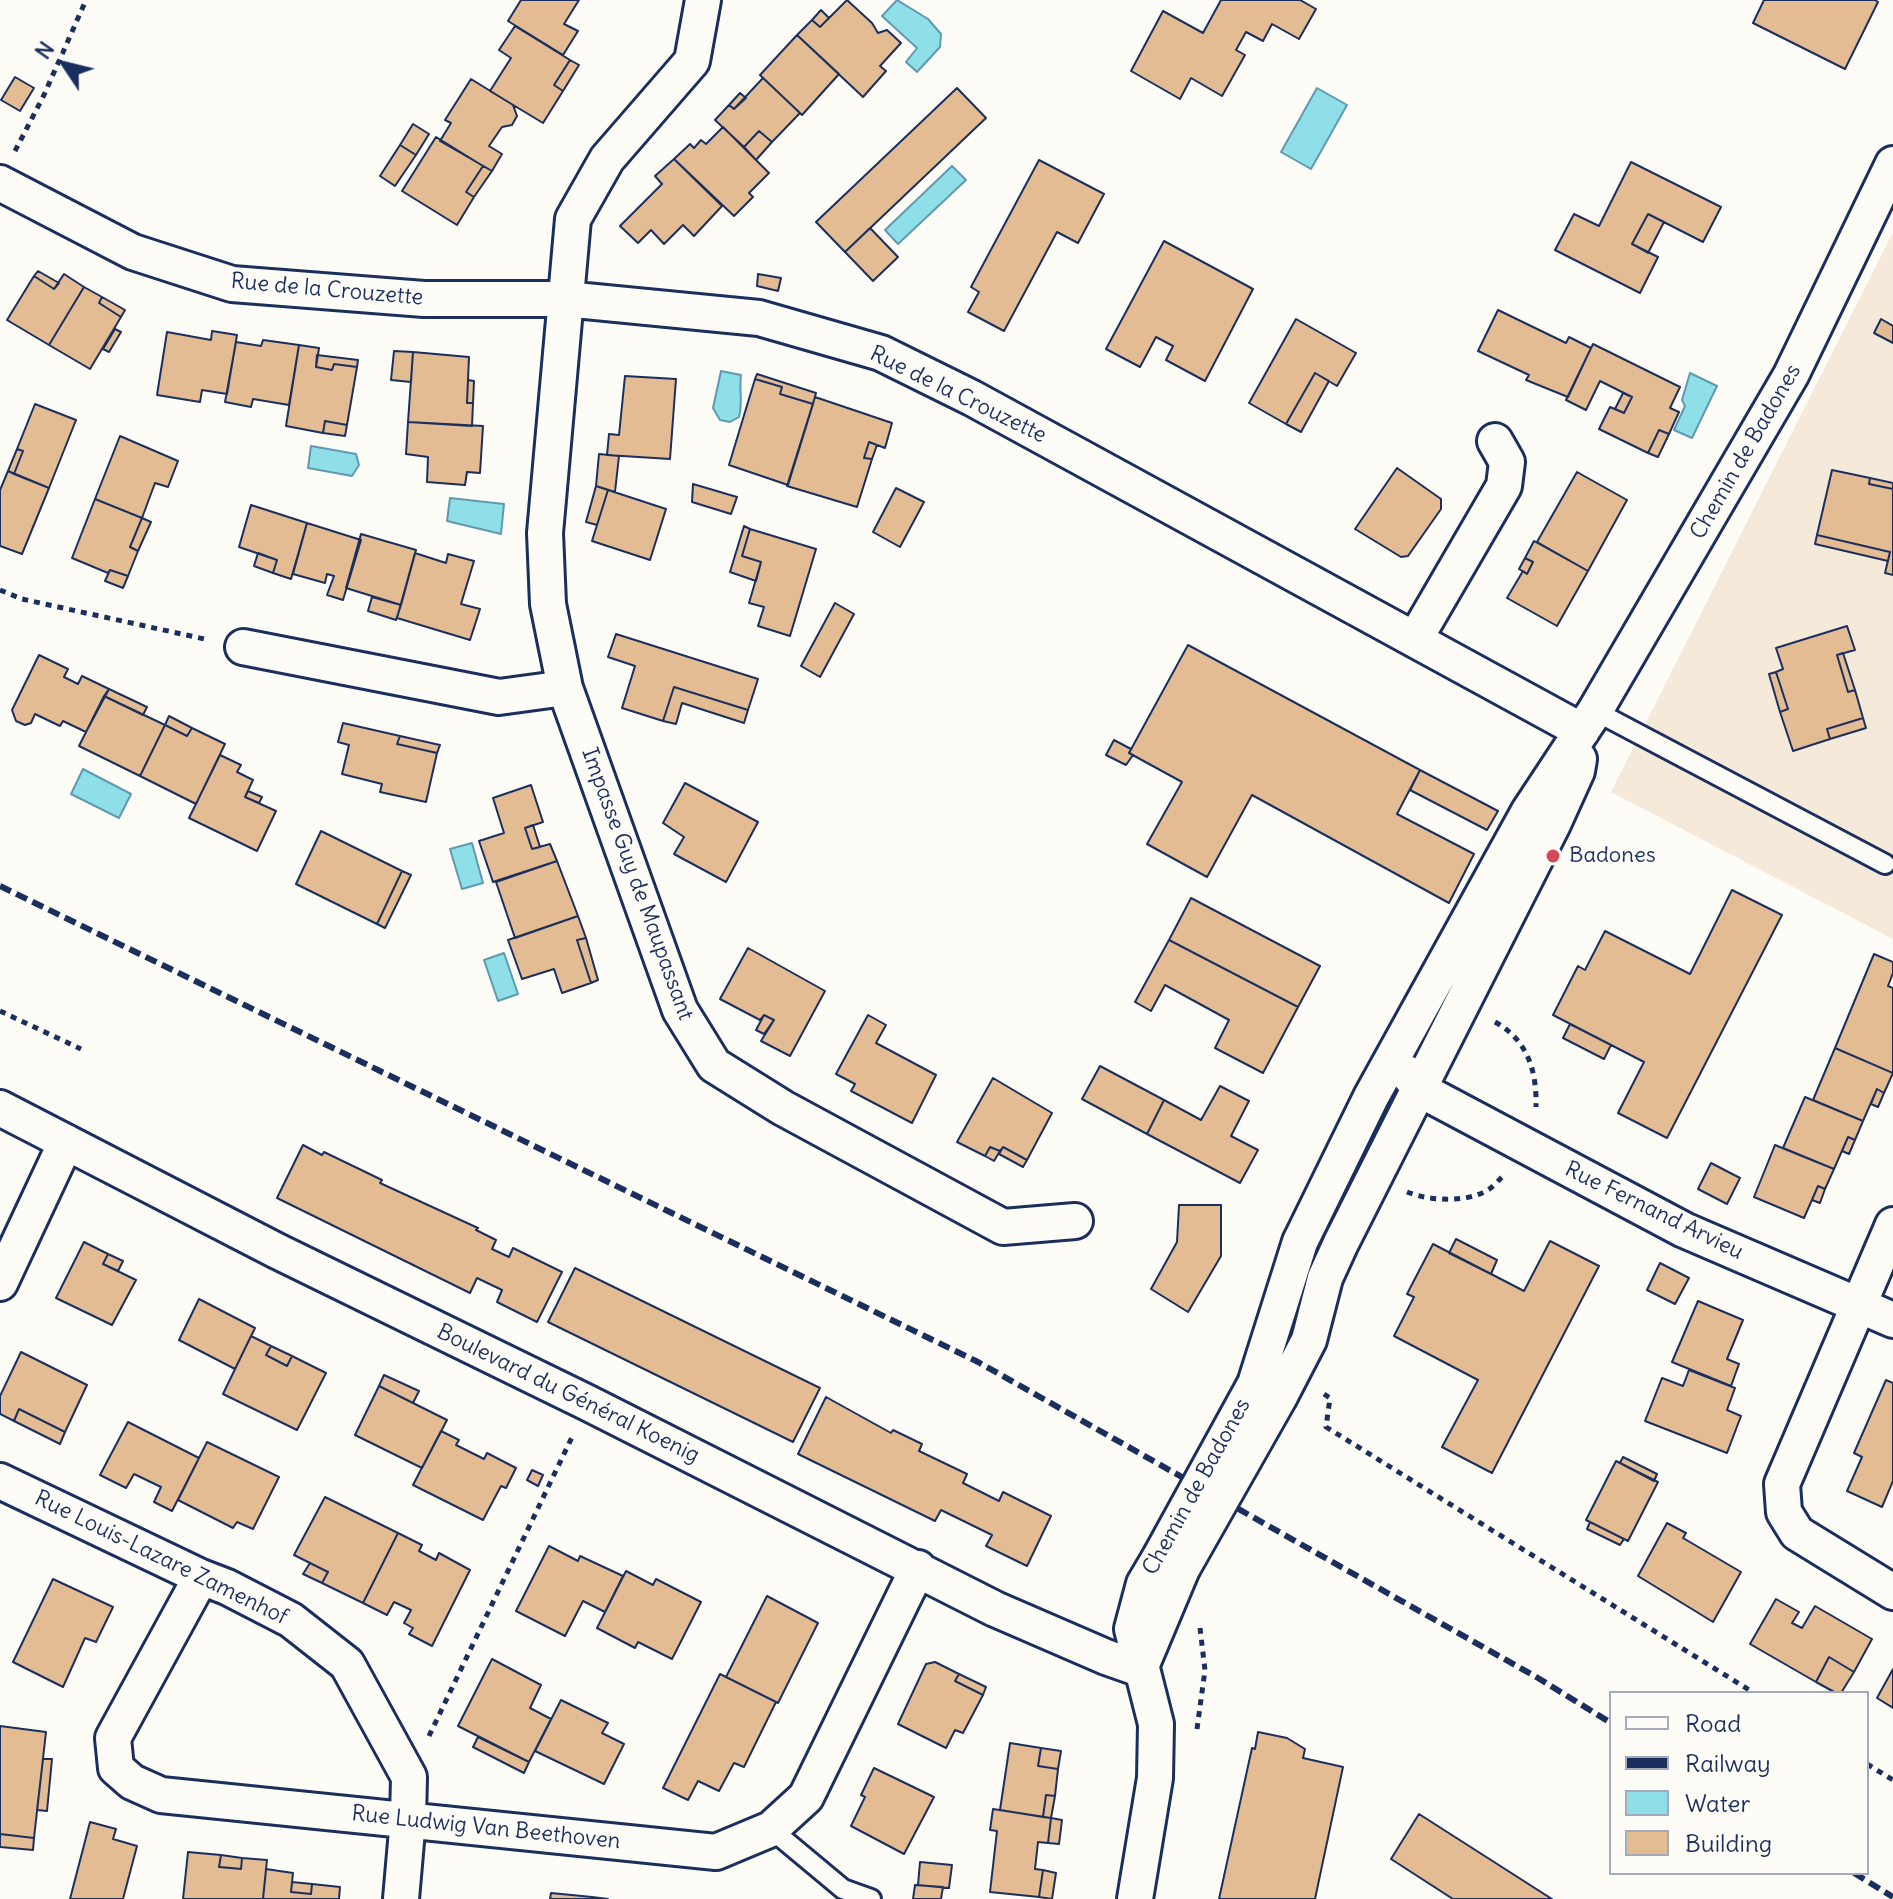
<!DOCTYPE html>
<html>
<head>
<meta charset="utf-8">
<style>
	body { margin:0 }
	#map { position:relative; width:1893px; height:1899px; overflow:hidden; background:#fdfcf7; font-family:Delius,sans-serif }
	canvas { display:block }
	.legend { position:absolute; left:1609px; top:1691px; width:260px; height:184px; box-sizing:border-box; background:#fdfcf7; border:2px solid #a3aaba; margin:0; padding:10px 14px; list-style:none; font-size:24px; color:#1b2f5e }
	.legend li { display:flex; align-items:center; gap:16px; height:40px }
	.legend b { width:40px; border:2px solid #a3aaba }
	.north { position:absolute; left:24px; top:24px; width:80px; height:80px; -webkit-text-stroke:6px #fdfcf7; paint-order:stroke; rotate:305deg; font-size:22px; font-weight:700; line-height:32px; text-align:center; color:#1b2f5e }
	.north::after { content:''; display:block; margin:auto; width:28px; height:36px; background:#1b2f5e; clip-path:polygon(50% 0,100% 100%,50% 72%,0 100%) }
</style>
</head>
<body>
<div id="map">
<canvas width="1893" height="1899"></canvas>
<ul class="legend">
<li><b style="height:10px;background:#fdfcf7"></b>Road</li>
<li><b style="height:10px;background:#1b2f5e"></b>Railway</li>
<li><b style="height:22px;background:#8edfe8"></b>Water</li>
<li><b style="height:22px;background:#e3bc94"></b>Building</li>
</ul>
<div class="north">N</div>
</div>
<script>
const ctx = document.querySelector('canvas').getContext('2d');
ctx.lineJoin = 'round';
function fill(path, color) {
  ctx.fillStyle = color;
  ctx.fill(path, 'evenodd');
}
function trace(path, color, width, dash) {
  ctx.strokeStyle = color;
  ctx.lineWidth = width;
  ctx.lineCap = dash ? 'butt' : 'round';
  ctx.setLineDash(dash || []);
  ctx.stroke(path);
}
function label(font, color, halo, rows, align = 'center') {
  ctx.font = font + ' Delius,sans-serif';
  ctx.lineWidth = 6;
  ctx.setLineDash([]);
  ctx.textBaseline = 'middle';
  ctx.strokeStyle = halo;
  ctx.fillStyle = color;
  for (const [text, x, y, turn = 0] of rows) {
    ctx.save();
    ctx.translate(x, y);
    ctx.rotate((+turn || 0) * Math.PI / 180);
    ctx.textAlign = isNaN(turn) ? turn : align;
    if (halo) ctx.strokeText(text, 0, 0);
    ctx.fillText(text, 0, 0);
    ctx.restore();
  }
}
fill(new Path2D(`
	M1893 232V939L1611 792Z`), '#f5e9d9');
const water = new Path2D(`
	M897 0 928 19 941 34 940 47 917 72 906 62 917 48 882 16Z
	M1317 88 1347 105 1311 169 1281 152Z
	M952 166 966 180 898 244 885 230Z
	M721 371 741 375C739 390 743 402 739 417L730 422 720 420 713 408Z
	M1690 373 1717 386 1692 438 1674 430 1685 406 1682 400Z
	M311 446 356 454 359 465 352 476 308 468Z
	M450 498 504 504 501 534 447 521Z
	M83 769 131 794 119 818 71 794Z
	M472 843 483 883 462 889 450 849Z
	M504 953 518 994 498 1001 484 960Z`);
fill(water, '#8edfe8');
trace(water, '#6099b1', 2);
const building = new Path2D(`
	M521 0H579L564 24 578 31 563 55 508 21Z
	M847 0 872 23 878 33 887 30 901 43 880 66 886 71 863 97 797 35 812 20 820 27Z
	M1221 0H1300L1316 9 1299 39 1272 24 1263 41 1246 32 1236 50 1245 55 1222 96 1191 78 1180 99 1131 71 1163 11 1203 33Z
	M1764 0H1875L1878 2 1845 69 1753 23Z
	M821 10 829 18 820 27 812 20Z
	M515 26 570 60 554 85 563 91 543 123 490 91 511 58 499 50Z
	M797 35 839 74 802 115 760 75Z
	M570 60 579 65 563 91 554 85Z
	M15 77 34 88 20 111 1 100Z
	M763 78 800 113 772 142 759 131 744 147 715 120 729 105 734 109Z
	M471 79 513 105 517 116 512 125 502 127 489 146 502 154 492 171 440 141 451 123 445 120Z
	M957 88 986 118 845 252 816 222Z
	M740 93 746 98 734 109 729 105Z
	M413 124 429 134 416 155 400 145Z
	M723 127 769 173 749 193 753 197 734 216 674 159 690 144 694 148 701 140 706 144Z
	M759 131 772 142 756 160 744 147Z
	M436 137 483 166 466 192 474 197 457 225 402 191Z
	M400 145 416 155 395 186 380 176Z
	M674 159 722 206 694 236 683 225 664 244 651 230 638 243 620 226 662 184 655 176Z
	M1039 160 1104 194 1078 243 1057 232 1004 331 968 312 979 292 971 287Z
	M1631 162 1721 207 1703 242 1648 214 1632 244 1658 257 1640 293 1555 250 1574 214 1599 226Z
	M483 166 492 171 474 197 466 192Z
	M1648 214 1664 222 1648 253 1632 244Z
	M870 228 898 257 873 281 845 252Z
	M1164 241 1253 289 1205 381 1166 360 1173 346 1156 337 1140 367 1106 349Z
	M38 271 59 283 54 289 34 276Z
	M64 274 84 287 49 345 7 320 34 276 54 289Z
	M758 274 781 278 778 291 757 286Z
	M84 287 102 297 99 303 121 317 90 369 49 345Z
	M102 297 125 310 121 317 99 303Z
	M1498 310 1566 343 1569 337 1591 348 1568 397 1526 380 1529 375 1478 351Z
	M1296 319 1356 353 1337 386 1315 373 1286 424 1249 403Z
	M1881 319 1893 326V343L1874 333Z
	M115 329 121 332 109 352 103 349Z
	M212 331 237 335 227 394 202 390 200 402 157 395 167 332 211 340Z
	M263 340 299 345 289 405 253 399 251 407 225 402 236 342 261 346Z
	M1593 344 1680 387 1670 408 1679 412 1669 434 1659 430 1648 453 1599 429 1610 407 1624 413 1632 397 1600 381 1586 410 1566 400Z
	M299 345 319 348 316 367 332 370 334 364 357 367 347 425 325 421 323 433 286 426Z
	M394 351 413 352 411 382 391 380Z
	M413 352 469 357 467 403H473L472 426 408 422Z
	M317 355 358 360 357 367 334 364 332 370 316 367Z
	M1315 373 1329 381 1301 432 1286 424Z
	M757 374 816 393 813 404 780 394 782 387 755 379Z
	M625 376 676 379 670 459 607 455 609 434 619 435Z
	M755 379 782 387 780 394 813 404 788 485 729 465Z
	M468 380 474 381 473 403H467Z
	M1623 393 1632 397 1624 413 1615 409Z
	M815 397 892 423 885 448 869 442 864 458 872 459 857 507 787 486Z
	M35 404 76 420 49 488 14 474 23 451 17 449Z
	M325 421 347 425 345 436 323 433Z
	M408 422 483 426 480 473 467 472 465 485 427 482 428 457 406 454Z
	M1659 430 1669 434 1658 457 1648 453Z
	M120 436 178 461 168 487 155 483 142 518 95 499Z
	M869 442 877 445 872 459 864 458Z
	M17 449 23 451 14 474 8 471Z
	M599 454 619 456 615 492 596 486Z
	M1397 468 1441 499V509L1408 556 1401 557 1355 529Z
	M1832 470 1870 478 1869 484 1893 489V575L1885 573 1890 552 1817 535Z
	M8 471 49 488 22 554 0 546V490Z
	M1577 472 1627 500 1588 571 1537 542Z
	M1870 478 1893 483V489L1869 484Z
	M693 484 737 497 731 514 692 502Z
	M596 486 608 490 597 525 586 522Z
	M896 488 924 502 900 547 873 532Z
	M608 490 666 509 650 560 592 541Z
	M95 499 142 518 130 547 138 551 128 576 110 570 108 573 72 558Z
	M251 505 307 523 291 579 273 573 277 560 239 547Z
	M142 518 151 522 138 551 130 547Z
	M307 523 361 540 343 600 327 595 334 576 327 574 325 583 293 574Z
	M744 526 750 529 742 556 761 562 756 581 730 572Z
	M750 529 816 549 790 636 758 626 764 607 749 603 761 562 742 556Z
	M361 534 416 550 401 605 346 588Z
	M1817 535 1890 552 1888 561 1815 544Z
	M1534 541 1588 571 1557 626 1507 598 1523 571 1527 574 1533 562 1525 558Z
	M258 553 277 560 273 573 254 566Z
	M415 553 446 563 448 554 474 561 461 604 480 609 470 640 397 618Z
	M1525 558 1533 562 1527 574 1519 569Z
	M110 570 128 576 123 588 105 581Z
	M372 597 401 605 396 620 368 611Z
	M835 603 854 614 820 677 801 666Z
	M1847 626 1855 650 1837 655 1848 692 1855 690 1863 718 1827 729 1830 739 1793 751 1780 712 1788 709 1776 672 1783 669 1776 648Z
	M616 634 758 679 748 710 674 687 663 721 622 708 635 666 608 657Z
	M1188 645 1420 770 1397 814 1474 854 1449 903 1252 795 1207 877 1147 844 1182 782 1129 753Z
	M1843 653 1855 690 1848 692 1837 655Z
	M39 655 68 669 64 677 78 684 82 676 109 689 86 732 63 721 60 726 35 714 31 723 25 725 16 721 12 710Z
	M1776 672 1788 709 1780 712 1769 674Z
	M674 687 748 710 744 723 682 703 676 724 663 721Z
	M109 689 147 707 143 715 104 696Z
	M104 696 165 725 140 776 79 746Z
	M169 716 192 728 187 736 165 725Z
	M1863 718 1866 728 1830 739 1827 729Z
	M343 723 400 736 397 744 437 753 426 802 380 792 382 784 342 774 349 745 338 742Z
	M165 725 187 736 192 728 225 744 196 804 140 776Z
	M400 736 440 745 437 753 397 744Z
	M1114 740 1131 749 1129 753 1133 755 1126 765 1106 755Z
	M220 755 241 765 237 772 253 780 245 797 276 811 257 851 189 818Z
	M1420 770 1498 811 1487 830 1410 790Z
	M685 783 758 822 726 882 674 854 684 837 663 823Z
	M531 785 543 822 525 828 532 849 550 844 557 861 493 882 479 841 504 833 493 798Z
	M248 791 262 797 259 803 245 797Z
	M533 825 540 847 532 849 525 828Z
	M321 831 402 871 377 924 296 884Z
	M557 861 578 916 515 938 496 882Z
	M402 871 411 875 385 928 377 924Z
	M1732 890 1782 915 1667 1138 1618 1113 1644 1062 1553 1015 1578 966 1585 970 1605 931 1690 974Z
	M1191 898 1320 966 1298 1007 1169 940Z
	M578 916 586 938 577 940 591 983 562 993 554 969 522 979 508 940Z
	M586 938 598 980 591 983 577 940Z
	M1169 940 1298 1007 1263 1073 1215 1048 1229 1020 1165 985 1151 1011 1135 1002Z
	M748 948 825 991 790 1056 761 1041 774 1020 764 1015 760 1020 720 999Z
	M1874 954 1893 962V973L1888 986 1893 988V1073L1835 1048Z
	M764 1015 774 1020 764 1034 756 1030Z
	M868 1015 886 1025 876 1043 936 1075 912 1123 851 1091 855 1084 836 1074Z
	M1570 1024 1611 1045 1604 1059 1563 1038Z
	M1835 1048 1893 1073 1884 1093 1877 1089 1863 1121 1813 1100Z
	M1100 1066 1164 1100 1147 1134 1082 1099Z
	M993 1078 1052 1113 1027 1160 1003 1147 1000 1151 990 1147 985 1156 957 1142Z
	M1220 1086 1249 1101 1231 1136 1258 1150 1240 1183 1147 1134 1164 1100 1201 1120Z
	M1877 1089 1884 1093 1878 1107 1871 1104Z
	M1805 1097 1863 1121 1855 1140 1848 1137 1834 1169 1783 1148Z
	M1848 1137 1855 1140 1849 1154 1842 1151Z
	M303 1145 322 1155 324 1152 382 1180 380 1183 478 1228 476 1230 496 1240 492 1249 509 1257 513 1248 562 1272 537 1322 497 1302 502 1290 477 1278 470 1293 277 1198Z
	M1775 1145 1834 1169 1825 1189 1818 1186 1804 1218 1754 1197Z
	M990 1147 1000 1151 994 1161 985 1156Z
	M1003 1147 1027 1160 1023 1167 999 1154Z
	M1711 1163 1740 1178 1727 1204 1698 1189Z
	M1818 1186 1825 1189 1820 1203 1812 1200Z
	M1179 1205H1221V1256L1188 1312 1151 1289 1177 1242Z
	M1456 1239 1497 1260 1491 1274 1449 1253Z
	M1550 1241 1599 1266 1492 1473 1442 1447 1478 1380 1394 1336 1414 1297 1407 1294 1433 1244 1524 1291Z
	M84 1242 108 1254 103 1264 136 1280 112 1325 56 1298Z
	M108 1254 123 1261 118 1271 103 1264Z
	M1660 1263 1689 1278 1675 1304 1647 1290Z
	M575 1268 820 1388 793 1442 548 1322Z
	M199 1299 255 1328 235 1369 179 1340Z
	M1698 1301 1743 1320 1727 1359 1739 1364 1731 1386 1672 1362Z
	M251 1336 271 1346 266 1355 287 1366 292 1356 326 1373 297 1430 223 1394Z
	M271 1346 292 1356 287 1366 266 1355Z
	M21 1352 87 1385 65 1432 19 1409 14 1421 0 1414V1396Z
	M1689 1370 1735 1388 1727 1410 1741 1416 1727 1453 1645 1421 1662 1378 1683 1386Z
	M384 1375 419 1391 413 1403 379 1386Z
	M1886 1380 1893 1383V1481L1882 1507 1847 1491 1862 1457 1854 1453Z
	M379 1386 447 1420 422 1468 355 1435Z
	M826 1397 891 1433 893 1430 922 1444 919 1451 967 1474 963 1483 999 1501 1003 1492 1051 1516 1027 1566 986 1546 992 1535 941 1510 935 1521 798 1454Z
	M19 1409 65 1432 60 1444 14 1421Z
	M128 1422 199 1458 172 1511 154 1502 161 1487 134 1474 126 1488 100 1475Z
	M441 1431 459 1440 456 1445 484 1459 487 1453 516 1468 506 1488 501 1486 483 1520 413 1485Z
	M207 1442 279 1477 253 1529 237 1522 233 1528 178 1500Z
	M1623 1457 1657 1474 1654 1481 1620 1463Z
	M1616 1461 1658 1482 1628 1541 1586 1520Z
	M532 1470 543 1475 538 1486 527 1480Z
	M325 1497 398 1533 363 1603 322 1583 328 1572 294 1555Z
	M1590 1522 1624 1539 1620 1545 1587 1529Z
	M1667 1523 1686 1533 1683 1538 1741 1572 1713 1622 1638 1576Z
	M398 1533 422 1545 419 1551 436 1560 439 1553 470 1570 432 1646 409 1634 413 1628 404 1623 411 1610 394 1602 387 1615 363 1603Z
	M549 1546 578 1561 580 1556 623 1576 605 1612 583 1601 565 1636 516 1611Z
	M310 1563 328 1572 322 1583 303 1574Z
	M626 1571 653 1585 656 1579 701 1602 672 1659 638 1642 635 1648 597 1628Z
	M53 1579 113 1607 96 1642 85 1638 63 1687 13 1662Z
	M767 1596 818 1623 778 1703 726 1677Z
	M1776 1599 1799 1612 1792 1623 1802 1628 1815 1606 1872 1639 1854 1672 1829 1657 1816 1682 1750 1644Z
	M1829 1657 1854 1672 1841 1693H1836L1816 1682Z
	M492 1659 541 1685 530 1708 551 1719 529 1762 458 1726Z
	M935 1662 959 1674 955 1681 983 1695 963 1733 955 1730 946 1748 898 1724 926 1664Z
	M1893 1669V1708L1877 1698Z
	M720 1674 776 1702 744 1767 734 1763 719 1791 698 1781 688 1800 663 1788Z
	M959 1674 986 1687 983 1695 955 1681Z
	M561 1700 608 1723 602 1733 624 1744 604 1784 535 1751Z
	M0 1726 46 1732 34 1838 0 1834Z
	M1258 1732 1287 1738 1305 1749 1303 1758 1343 1767 1315 1899H1219L1252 1748 1255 1749Z
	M478 1737 529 1762 524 1773 473 1747Z
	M1010 1743 1041 1748 1038 1766 1058 1769 1055 1796 1046 1795 1043 1817 1000 1810Z
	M1041 1748 1061 1751 1058 1769 1038 1766Z
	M43 1759H52L47 1811 37 1810Z
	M874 1768 934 1797 904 1854 851 1826 865 1797 861 1795Z
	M1046 1795 1055 1796 1051 1818 1043 1817Z
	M993 1809 1051 1818 1048 1843 1038 1842 1035 1869 1043 1870 1039 1897 990 1892 997 1831 990 1830Z
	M1419 1814 1552 1899H1453L1391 1859Z
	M1051 1818 1062 1820 1059 1844 1048 1843Z
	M90 1822 116 1829 113 1839 137 1846 123 1899H70Z
	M0 1834 34 1838 33 1850 0 1847Z
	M188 1852 221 1855 219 1867 231 1868 241 1869 242 1858 267 1860 263 1899H183Z
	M221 1855 242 1858 241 1869 219 1867Z
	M920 1862 952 1865 949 1888 918 1885Z
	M266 1869 293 1873 291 1892 311 1894 312 1884 340 1887 339 1899H263Z
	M1043 1870 1056 1873 1052 1899 1039 1897Z
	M292 1882 312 1884 311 1894 291 1892Z
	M915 1885 943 1887 941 1899H913Z
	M551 1893 592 1897 608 1899H550Z`);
fill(building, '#e3bc94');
trace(building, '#1b2f5e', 2);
const service = new Path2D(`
	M1595 711 1885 864
	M771 1829 843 1889 871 1899`);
const minor = new Path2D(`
	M703 0 692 61 607 159 573 219 545 533 548 604 565 688 680 1010 714 1065 783 1108 1003 1227 1075 1221
	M0 183 133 252 232 284 424 299H565L759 318 881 353 972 398 1582 731
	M1415 639 1504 486 1507 462 1495 441
	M243 647 499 697 565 688
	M1407 1073 1421 1090 1430 1095 1684 1230 1893 1320
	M0 1108 277 1251 588 1403 995 1609 1106 1657 1140 1669
	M1893 1225 1782 1484 1784 1512 1797 1533 1893 1592
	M0 1283 66 1142
	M1255 1384 1300 1242 1371 1097 1529 811 1595 711 1791 375 1893 164
	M1280 1396 1309 1340 1325 1278 1341 1243 1553 824 1577 771 1579 759
	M0 1481 201 1577 227 1587 291 1620 347 1664 409 1777 408 1819 401 1899
	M201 1577 113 1738 116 1768 132 1782 161 1795 716 1852 771 1829 806 1797 918 1568
	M1140 1669 1182 1569
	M1135 1899 1155 1778 1156 1724 1132 1629 1144 1584 1160 1557`);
trace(service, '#1b2f5e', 24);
trace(minor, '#1b2f5e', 40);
trace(new Path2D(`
	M15 151 44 95 86 0
	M0 590 22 599 209 640
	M0 1011 81 1049
	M1495 1022C1528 1040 1537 1072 1536 1107
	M1407 1192C1430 1201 1466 1203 1488 1190 1493 1187 1498 1181 1502 1177
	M1324 1394 1330 1398 1326 1427 1754 1693
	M1197 1729 1205 1670 1200 1628
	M429 1736 573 1435
	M1867 1764 1893 1780`), '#1b2f5e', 5, [6, 6]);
trace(service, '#fdfcf7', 18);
trace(minor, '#fdfcf7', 34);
trace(new Path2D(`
	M0 886 978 1362 1538 1678 1611 1723
	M1854 1873 1893 1897`), '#1b2f5e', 6, [12, 6]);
const minorBridge = new Path2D(`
	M1160 1557 1255 1384
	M1182 1569 1280 1396`);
trace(minorBridge, '#1b2f5e', 40, []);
trace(minorBridge, '#fdfcf7', 34);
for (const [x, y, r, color] of [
	[1553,856,8,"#d1495b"]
]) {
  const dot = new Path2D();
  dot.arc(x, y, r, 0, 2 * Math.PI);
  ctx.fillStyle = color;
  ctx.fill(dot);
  trace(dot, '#fdfcf7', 3);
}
label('22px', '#1b2f5e', '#fdfcf7', [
	["Rue de la Crouzette",327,290,5],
	["Rue de la Crouzette",958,395,26],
	["Chemin de Badones",1746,452,-60],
	["Impasse Guy de Maupassant",637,884,70],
	["Rue Fernand Arvieu",1654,1211,26],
	["Boulevard du Général Koenig",568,1394,26],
	["Chemin de Badones",1197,1487,-61],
	["Rue Louis-Lazare Zamenhof",161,1558,26],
	["Rue Ludwig Van Beethoven",486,1828,6]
]);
label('22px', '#1b2f5e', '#fdfcf7', [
	["Badones",1569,856]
], 'left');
</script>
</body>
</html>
